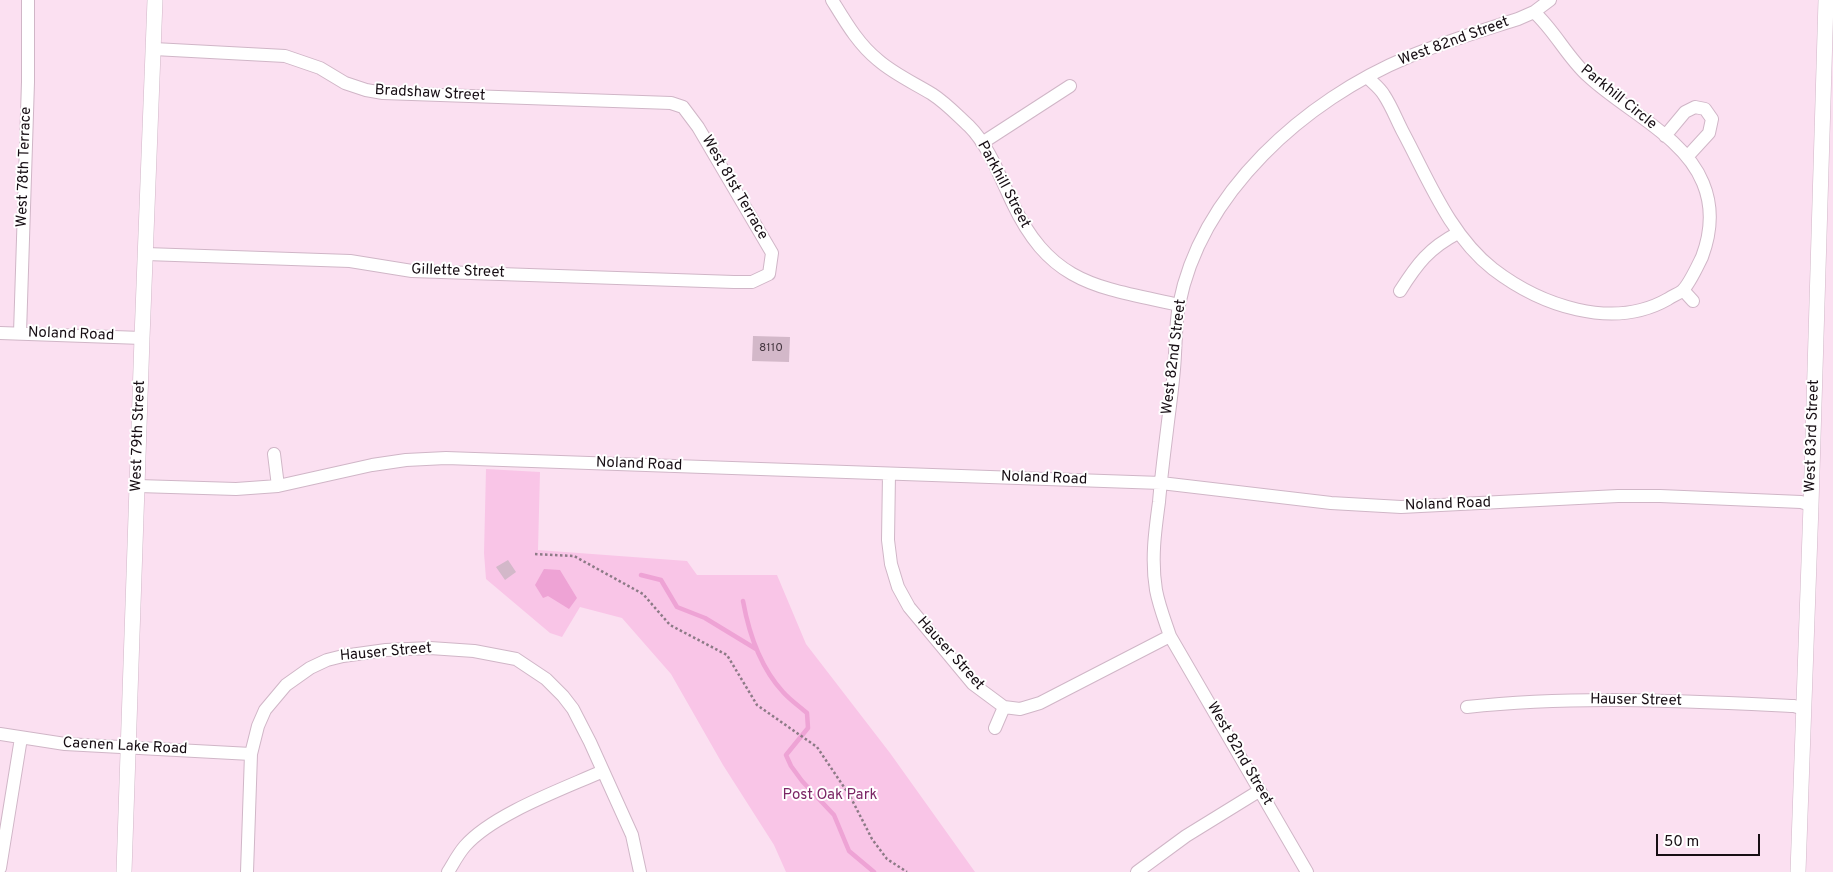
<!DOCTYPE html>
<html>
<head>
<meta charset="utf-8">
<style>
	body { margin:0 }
	#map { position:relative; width:1833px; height:872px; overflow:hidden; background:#fbe0f1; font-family:Overpass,sans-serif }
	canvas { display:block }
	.scale { position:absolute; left:1656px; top:834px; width:104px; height:22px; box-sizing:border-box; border:2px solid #170e14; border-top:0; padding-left:6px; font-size:15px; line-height:18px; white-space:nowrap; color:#170e14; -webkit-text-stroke:4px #fff; paint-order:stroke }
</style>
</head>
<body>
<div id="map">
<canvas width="1833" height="872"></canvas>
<div class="scale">50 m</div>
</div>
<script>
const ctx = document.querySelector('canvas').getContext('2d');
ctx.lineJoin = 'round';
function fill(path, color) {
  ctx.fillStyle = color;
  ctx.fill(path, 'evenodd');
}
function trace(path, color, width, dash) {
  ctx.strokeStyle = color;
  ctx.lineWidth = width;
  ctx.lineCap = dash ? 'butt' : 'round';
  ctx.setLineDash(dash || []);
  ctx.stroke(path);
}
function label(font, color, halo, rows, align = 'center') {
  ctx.font = font + ' Overpass,sans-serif';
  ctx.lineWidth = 4;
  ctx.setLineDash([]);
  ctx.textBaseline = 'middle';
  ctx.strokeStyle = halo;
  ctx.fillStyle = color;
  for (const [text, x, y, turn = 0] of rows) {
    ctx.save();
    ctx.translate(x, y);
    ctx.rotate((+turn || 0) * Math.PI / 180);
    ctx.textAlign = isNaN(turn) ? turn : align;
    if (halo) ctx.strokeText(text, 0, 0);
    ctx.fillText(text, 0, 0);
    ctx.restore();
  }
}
fill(new Path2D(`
	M486 469 540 472 538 550 687 561 697 575H777L806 644 890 753 975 872H786L774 845 723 765 671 674 622 618 580 607 562 637 550 633 486 579 484 553Z`), '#f9c5e7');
fill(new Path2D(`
	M544 569 560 570 577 598 569 609 548 596 543 598 535 585Z`), '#eea3d5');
trace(new Path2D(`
	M641 575 661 580 677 607 705 618 756 649
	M743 601C749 634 760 667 783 692 790 700 799 706 807 713L808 728 786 755 791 766 802 781 834 815 849 851 874 872`), '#eea3d5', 4.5);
fill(new Path2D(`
	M753 336 790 337 789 362 752 361Z
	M508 560 516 572 505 580 496 567Z`), '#d3b8c9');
const minor = new Path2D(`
	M832 0C845 21 858 44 878 60 894 74 914 83 932 94 946 103 957 115 969 126 989 146 1000 177 1012 202 1051 285 1098 287 1179 305
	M1367 77C1373 83 1380 88 1384 95 1392 107 1397 121 1404 134 1429 181 1450 235 1493 269 1540 305 1612 331 1668 299 1672 296 1678 294 1682 291 1689 285 1698 265 1702 257 1711 233 1713 207 1703 183 1684 136 1624 110 1588 76 1567 57 1555 31 1534 12
	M1665 136 1685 112 1695 107 1705 109 1712 119 1709 133 1687 157
	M982 143 1070 86
	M146 254 350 261 412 271 734 282H752L769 274 772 253 698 127 683 107 671 103 383 93 366 90 345 83 320 68 285 56 154 49
	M1683 290 1693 301
	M1400 291C1417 264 1429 248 1458 233
	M0 333 142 338
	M20 333 28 82V0
	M274 454 278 486
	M889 474 888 540 891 564 898 587 909 607 973 684 1004 707 1020 709 1040 703 1170 636
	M138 486 236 489 278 486 372 465 406 460 446 458 1161 483 1331 503 1401 507 1618 496H1660L1801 502 1811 505
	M1467 707C1576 695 1685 701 1794 706L1804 709
	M995 728 1004 707
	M0 734 65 744 251 754
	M0 868 21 738
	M247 872 251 754 258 726 265 710 286 685 310 668 327 660 343 656 386 650 430 648 474 651 516 659 546 679 563 696 573 709 590 742 632 835 640 872
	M448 872C453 864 458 854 465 846 493 814 563 789 603 771
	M1137 872 1186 836 1259 791
	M1307 872 1170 636C1165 621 1159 606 1156 590 1151 560 1155 531 1159 502 1161 478 1164 454 1167 430 1170 404 1174 379 1175 354 1176 337 1176 321 1179 305 1201 192 1305 100 1408 57 1444 42 1481 31 1518 19L1534 12 1550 0`);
const tertiary = new Path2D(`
	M124 872 142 338 155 0
	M1798 872 1811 505 1826 0`);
trace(minor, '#d0b6c7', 14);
trace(tertiary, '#d0b6c7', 16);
trace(new Path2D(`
	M535 554 574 556 643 594 670 625 727 655 757 705 817 747 850 796 872 839 887 859 907 872`), '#8c7a86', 2.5, [2.5, 2.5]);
trace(minor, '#fff', 12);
trace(tertiary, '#fff', 15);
label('12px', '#463841', null, [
	["8110",771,349]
]);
label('15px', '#170e14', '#fff', [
	["West 82nd Street",1454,42,-20],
	["Bradshaw Street",430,94,3],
	["Parkhill Circle",1618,98,39],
	["West 78th Terrace",25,167,-88],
	["Parkhill Street",1003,185,62],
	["West 81st Terrace",734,188,60],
	["Gillette Street",458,272,2],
	["Noland Road",71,335,2],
	["West 82nd Street",1175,357,-83],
	["West 79th Street",139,436,-88],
	["West 83rd Street",1813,436,-88],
	["Noland Road",639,465,2],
	["Noland Road",1044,479,2],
	["Noland Road",1448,505,-2],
	["Hauser Street",386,653,-5],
	["Hauser Street",950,654,48],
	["Hauser Street",1636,701,1],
	["Caenen Lake Road",125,747,3],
	["West 82nd Street",1239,754,60]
]);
label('15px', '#7b2665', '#fff', [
	["Post Oak Park",830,796]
]);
</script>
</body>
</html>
